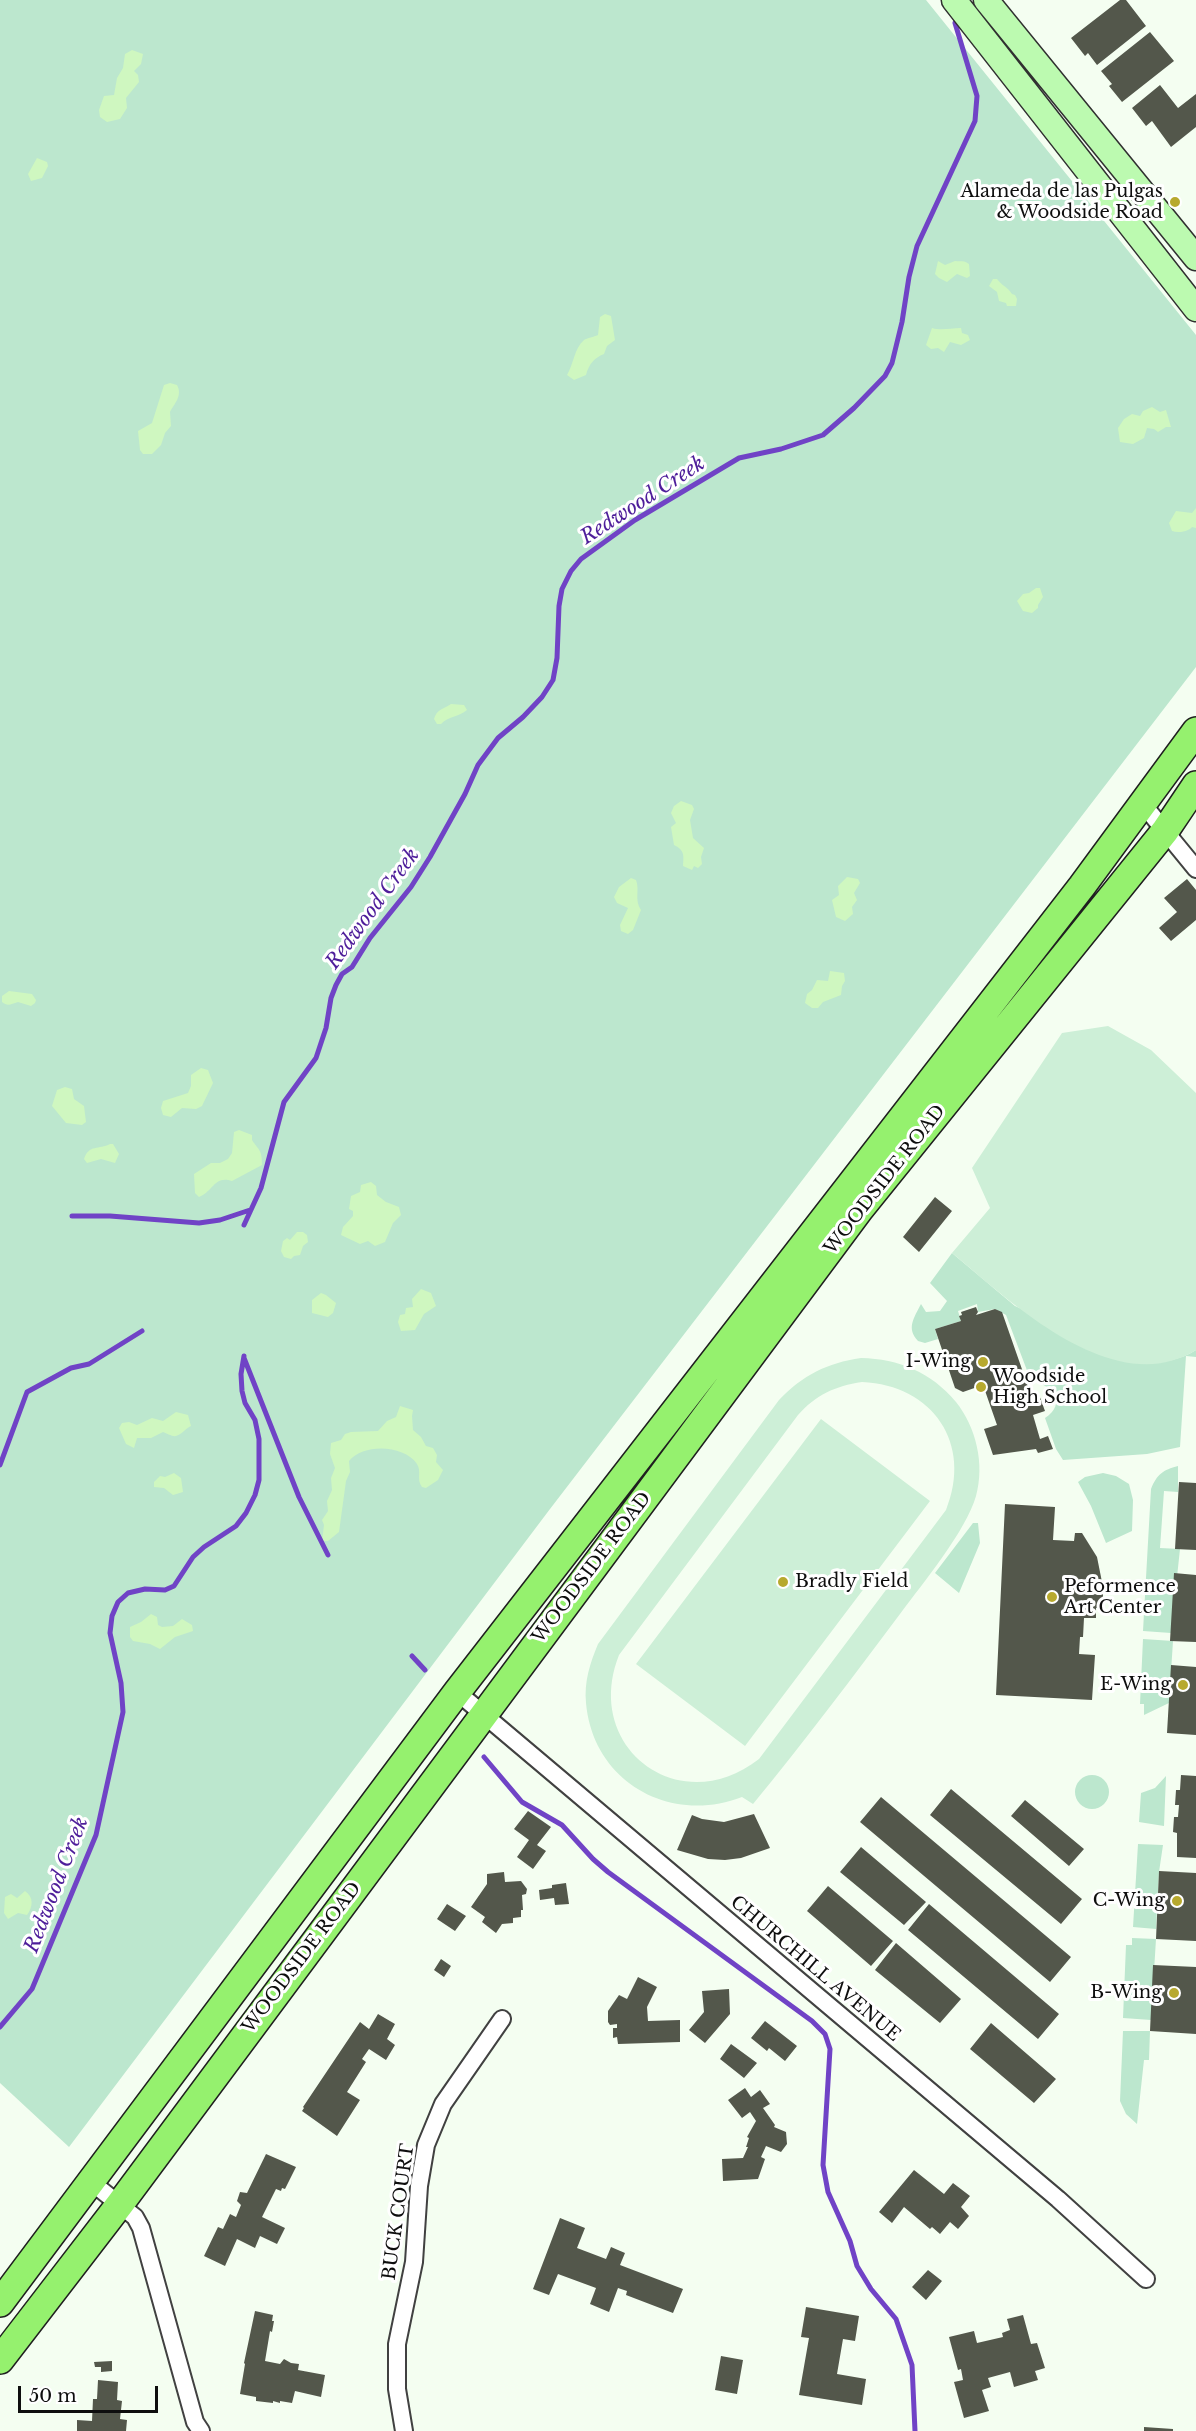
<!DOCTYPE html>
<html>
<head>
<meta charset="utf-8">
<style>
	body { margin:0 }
	#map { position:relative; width:1196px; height:2431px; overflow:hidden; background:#f4fef1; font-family:"Libre Baskerville",serif }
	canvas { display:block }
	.scale { position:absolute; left:18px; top:2386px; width:140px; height:27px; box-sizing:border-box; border:3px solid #0e0e0e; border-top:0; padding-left:8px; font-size:18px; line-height:21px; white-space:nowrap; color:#0e0e0e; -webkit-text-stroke:4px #fff; paint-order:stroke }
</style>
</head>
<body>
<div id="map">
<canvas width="1196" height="2431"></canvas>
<div class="scale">50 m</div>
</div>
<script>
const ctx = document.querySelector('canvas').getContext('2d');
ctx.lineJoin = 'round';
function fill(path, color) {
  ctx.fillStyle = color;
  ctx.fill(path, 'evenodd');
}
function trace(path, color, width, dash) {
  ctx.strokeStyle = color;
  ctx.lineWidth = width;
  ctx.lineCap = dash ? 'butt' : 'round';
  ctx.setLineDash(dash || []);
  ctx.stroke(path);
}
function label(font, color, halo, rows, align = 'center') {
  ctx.font = font + ' "Libre Baskerville",serif';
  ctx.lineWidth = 6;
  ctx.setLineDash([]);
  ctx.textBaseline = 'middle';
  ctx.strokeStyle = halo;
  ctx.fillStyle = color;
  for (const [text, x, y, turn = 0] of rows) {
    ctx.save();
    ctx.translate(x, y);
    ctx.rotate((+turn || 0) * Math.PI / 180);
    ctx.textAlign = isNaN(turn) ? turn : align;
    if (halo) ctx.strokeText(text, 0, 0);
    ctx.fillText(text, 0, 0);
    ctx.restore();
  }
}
fill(new Path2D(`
	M0 0H926L1196 335V667L550 1509 69 2147 0 2083Z
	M952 1253 1015 1306 1146 1364C1164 1362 1180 1360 1196 1350V1357L1186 1356 1180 1447 1147 1454 1063 1460 1056 1449 1045 1418C1068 1403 1052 1384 1031 1381L1006 1315 995 1309 978 1312 977 1304 958 1311 961 1321 935 1329 938 1339 925 1343 918 1341C906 1328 914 1318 921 1304L926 1312 940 1311 947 1301 930 1283Z
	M1178 1466V1492L1164 1491 1160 1548 1180 1549 1171 1633 1143 1631 1151 1489C1157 1474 1163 1470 1178 1466Z
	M1103 1473 1116 1476 1129 1484 1133 1500 1132 1531 1106 1543 1091 1506 1078 1482 1085 1477Z
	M973 1523H978L980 1543 959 1593 935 1573Z
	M1143 1639 1173 1641 1169 1703 1144 1715V1704H1140Z
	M1075 1792a17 17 0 1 1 34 0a17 17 0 1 1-34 0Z
	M1166 1776 1164 1826 1139 1822 1141 1793 1155 1788Z
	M1138 1844 1163 1845 1159 1872 1156 1929 1133 1927Z
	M1132 1938 1156 1939 1151 2020 1123 2018 1126 1945H1132Z
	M1123 2031H1150L1149 2060H1144L1137 2124 1126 2114 1120 2101Z`), '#bce7ce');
fill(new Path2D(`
	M132 50 143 54 141 64 134 71 138 75 139 82 126 98 127 108 120 119 107 122 100 117 99 110 104 96 114 95 117 78 123 68 125 54Z
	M37 158 47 162 48 166 42 178 31 181 28 174Z
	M938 261 945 265 955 261C960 262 964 260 969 264L970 276 967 278 957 274 947 282 939 278 935 274Z
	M993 279H997C1002 286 1008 287 1012 294L1015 295 1017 299 1016 306H1007L1006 303 999 301 997 292 989 286Z
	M605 314 611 316 615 340 607 346 604 354C594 358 589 364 586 375L574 380 567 375C574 363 574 349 584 340 587 338 594 337 598 335L600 317Z
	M932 328C942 331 950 328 961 328L962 333 968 335 970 340 961 345 950 342 944 352 938 348 931 349 926 345Z
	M170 383 177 385C183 396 174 404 170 412L171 426 165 433 161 445 152 454H143L140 450 138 431 152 423 164 385Z
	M1152 407 1160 412 1166 410 1171 427H1166L1158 432 1154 429 1147 428 1144 438 1133 444 1120 442 1118 428 1124 419 1132 414 1140 416 1143 411Z
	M1196 508V528L1192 527C1188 532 1178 533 1172 531L1169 523 1176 511 1192 513Z
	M1036 588H1040L1043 597 1038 605V608L1032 613 1023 611 1017 601 1023 594 1029 593Z
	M451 704 464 705 467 710C459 717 448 716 441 724H437L434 719C437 709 442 710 451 704Z
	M681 801 692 805 694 809 690 820 693 838 704 848 701 857 702 864 698 868 694 866 692 870 683 866C684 854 684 850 674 845L671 827 676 823 671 813 674 806Z
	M847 877 858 879 860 883 854 893 857 900 852 907 853 914 845 921 836 917 832 900 839 895 838 886Z
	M631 878 636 880C640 890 634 900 641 910L633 930 628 934 621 931 620 925 628 908 617 903 614 897 619 887Z
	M830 971 844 973 845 981 842 986 841 995 823 1002 818 1008H812L805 1003 807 994 812 990 817 980 828 981Z
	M9 991 32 994 36 1000 35 1003 31 1006 18 1002C11 1004 8 1007 2 1002V996Z
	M201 1068 208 1070 213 1083 202 1106 196 1109 182 1108 171 1117 163 1115 161 1108 163 1101 188 1093 191 1086V1075Z
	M65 1087 72 1089 74 1099 84 1106 86 1122 82 1125 66 1123 52 1106 57 1090Z
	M239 1130 252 1135V1140C259 1151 262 1149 262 1165L232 1181C214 1175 213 1192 199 1197L195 1193 194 1174 211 1163H220L228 1159 232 1153 234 1132Z
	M110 1144H113L119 1154 115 1163 101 1159 87 1163 84 1159C89 1144 99 1150 110 1144Z
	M371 1182 376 1186 377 1195 386 1202 399 1207 401 1215 393 1223 385 1242 375 1246 368 1241 360 1244 341 1235 343 1227 353 1216V1211L349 1209 351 1196 360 1192 361 1185Z
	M297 1232H303L307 1235 308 1242 303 1246 300 1255 294 1256 291 1259 284 1257 281 1251 283 1241 287 1238 290 1240Z
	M421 1289 431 1293 436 1306 424 1314 415 1330 401 1331 398 1322 400 1315 405 1314 406 1308 413 1307 412 1299Z
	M321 1293 326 1295 336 1303 333 1313 328 1317 312 1313V1300Z
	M400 1406 413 1410 412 1416 413 1430 421 1437 426 1446 433 1448 437 1455 436 1462 443 1470 438 1480 426 1488 422 1487C416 1479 422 1472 417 1464 404 1445 364 1443 349 1461L350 1472 346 1481 339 1532 328 1541H322L324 1525 322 1520 328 1511 327 1501 332 1490 331 1478 335 1468 330 1454 331 1443 341 1440 345 1434 351 1432 378 1431 387 1421 396 1417Z
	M176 1412 188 1415 191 1426C186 1428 181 1435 176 1436 173 1437 166 1433 163 1432L151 1438H137L134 1448 126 1444 119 1428 122 1423 129 1422 137 1425 152 1418 163 1421Z
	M174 1473 181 1478 183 1492 173 1495 164 1488 154 1487V1482L160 1476 165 1477Z
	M151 1614 157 1617 158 1625 162 1627 173 1626 182 1619 192 1625 193 1631 175 1637 160 1649 150 1644 133 1641 130 1637V1627L141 1622Z
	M25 1891C34 1897 33 1907 27 1915L18 1913 8 1919 4 1913 5 1897 11 1894 17 1898Z`), '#cff7c0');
fill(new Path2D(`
	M1108 1026 1151 1050 1196 1093V1350C1114 1401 1011 1302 952 1253L990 1208 972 1168 1062 1033Z
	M861 1358C899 1359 931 1372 956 1402 976 1427 985 1464 976 1496 966 1531 923 1583 900 1614 852 1678 804 1742 753 1804L742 1797C670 1825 593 1782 586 1703 584 1682 590 1663 598 1644L779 1400C803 1375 827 1363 861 1358ZM862 1382C933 1385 973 1444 946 1510L759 1759C680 1821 582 1748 619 1655L798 1415C816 1395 835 1386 862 1382Z
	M821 1419 930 1501 745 1746 636 1664Z`), '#cdefd7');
trace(new Path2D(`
	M72 1216H110L199 1223 220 1220 250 1210
	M244 1225 261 1188 284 1102 316 1058 326 1028 331 998 336 985 342 974 352 967 370 938 411 887 430 857 465 794 478 765 498 738 523 717 542 697 553 680 557 658 559 606 562 589 571 571 581 559 635 520 739 458 781 449 823 435 854 408 885 376 892 363 902 322 909 277 917 246 975 121 977 96 955 23
	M244 1358 299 1497 328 1555
	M0 1465 27 1392 71 1368 89 1364 142 1331
	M412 1656 425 1670
	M484 1757 522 1802 562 1825 593 1859 608 1872 812 2021 825 2034 830 2049 823 2165 828 2192 850 2241 857 2266 871 2289 896 2319 912 2365 915 2431
	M0 2027 32 1989 96 1835 123 1712 121 1683 110 1633 112 1616 118 1602 128 1593 145 1589 165 1590 174 1586 193 1557 204 1547 236 1526 246 1513 255 1495 259 1480V1439L255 1420 245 1403 242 1391 241 1374 244 1356`), '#7043c6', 5);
fill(new Path2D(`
	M1120 0H1126L1146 26 1097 65 1088 53 1085 56 1071 38Z
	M1150 32 1174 61 1122 102 1109 86 1112 84 1101 71Z
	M1160 85 1178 108 1196 94V127L1171 147 1152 121 1146 126 1132 108Z
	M1187 879 1196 890V920L1171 941 1159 928 1177 912 1164 898Z
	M935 1197 952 1211 919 1252 903 1237Z
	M976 1307 978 1312 976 1315 995 1309 1002 1312 1031 1395 1038 1392 1045 1411 1033 1415 1040 1439 1048 1436 1053 1449 1038 1453 1036 1449 993 1455 984 1429 997 1425 983 1385 963 1392 955 1388 935 1329 961 1321 959 1316 962 1315 961 1312Z
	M1179 1482 1196 1483V1550L1175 1549Z
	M1005 1504 1055 1507 1053 1540 1074 1541 1075 1533H1082L1097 1557 1103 1587V1608H1096V1618H1084L1083 1637H1080L1079 1654 1095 1655 1092 1700 996 1695Z
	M1174 1573 1196 1575V1642L1170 1641Z
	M1171 1665 1196 1667V1735L1167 1733Z
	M1181 1775 1196 1776V1858L1177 1857V1833L1173 1832 1174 1817H1178L1179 1805H1175L1176 1790H1180Z
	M951 1789 1082 1899 1061 1924 930 1815Z
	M881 1797 1071 1957 1050 1982 860 1822Z
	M1025 1800 1084 1849 1069 1866 1011 1816Z
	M528 1811 551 1827 537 1845 546 1851 533 1869 517 1857 529 1840 514 1829Z
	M754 1814 770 1848 741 1858 725 1860 708 1859 677 1850 692 1815 702 1819 724 1822Z
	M861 1847 926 1902 904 1925 840 1872Z
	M1159 1871 1196 1873V1941L1156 1939Z
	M504 1872 505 1882 521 1881 527 1889 526 1894 522 1895 523 1910H521V1917L513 1918V1923L502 1924 496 1933 482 1922 485 1917 471 1907 487 1884V1874Z
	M566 1883 569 1904 555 1905 554 1898 540 1900 539 1890 552 1888V1885Z
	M828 1886 893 1941 871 1966 807 1911Z
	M447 1904 466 1916 455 1931 437 1919Z
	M929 1904 1059 2014 1038 2039 908 1930Z
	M896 1943 961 1999 940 2023 875 1970Z
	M441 1959 451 1966 444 1977 434 1970Z
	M1153 1965 1196 1967V2034L1150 2031Z
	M638 1977 657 1987 647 2007 648 2021 680 2020V2042L618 2044 617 2037 613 2038V2028H617V2024L610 2025 608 2022V2011L619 1995 627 1999Z
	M729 1989 730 2014 705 2043 689 2030 704 2012 702 1991Z
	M378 2014 395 2024 387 2039 395 2045 386 2060 369 2049 362 2059 366 2062 347 2092 360 2100 337 2136 302 2111 304 2108 303 2107 360 2022 369 2029Z
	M765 2021 797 2046 785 2061 769 2048 767 2051 751 2038Z
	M991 2023 1056 2079 1034 2103 970 2049Z
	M731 2044 757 2063 744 2078 720 2059Z
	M745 2088 751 2097 760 2090 770 2104 763 2108 775 2125 774 2127 786 2132 787 2144 781 2152 766 2146 761 2157 765 2159 758 2179 723 2181 722 2159 743 2158 748 2147H746L749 2138 747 2137 756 2121 750 2112 742 2118 728 2100Z
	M266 2154 296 2167 285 2189 282 2188 281 2191 276 2189 262 2217 285 2228 277 2244 260 2236 255 2248 237 2239 225 2266 204 2256 218 2227 223 2229 230 2214 236 2217 241 2205 237 2201 240 2192 247 2193Z
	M914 2170 944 2194 953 2183 970 2196 961 2207 969 2216 958 2229 950 2222 940 2234 932 2227 930 2229 904 2207 892 2223 879 2212Z
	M560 2218 585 2228 577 2248 606 2259 611 2247 625 2253 620 2265 683 2289 673 2313 626 2295 627 2291 618 2288 609 2312 590 2304 596 2288 558 2274 549 2295 533 2289Z
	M928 2270 942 2281 926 2300 912 2287Z
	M806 2307 859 2316 855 2341 843 2339 837 2374 866 2379 862 2405 799 2395 809 2338 801 2337Z
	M255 2311 273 2315 272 2321H274L272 2332 270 2331 265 2361 280 2364 284 2359 291 2363 299 2364 298 2370 325 2375 321 2397 295 2391 292 2403 280 2401V2403L273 2401V2403L256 2401V2397L240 2394 245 2364 244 2363Z
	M1023 2315 1031 2344 1037 2343 1045 2368 1035 2371 1038 2380 1014 2387 1010 2372 988 2378 991 2387 982 2390 989 2411 964 2418 954 2382 963 2380 961 2369 958 2370 949 2337 974 2331 977 2343 1003 2337 1002 2333 1010 2330 1007 2319Z
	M721 2356 743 2360 737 2394 715 2390Z
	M112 2361V2371L101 2372V2367H95L94 2362Z
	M98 2380 118 2382 117 2400 122 2401 120 2419 127 2420 126 2431H77V2420L92 2421 93 2399H97Z
	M1144 2427 1173 2429V2431H1144Z`), '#53574b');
const street = new Path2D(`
	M1142 803 1196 869
	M457 1692 1058 2199 1146 2279
	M90 2181 135 2217 141 2228 195 2422 201 2431
	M404 2431 397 2389V2344L414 2262 419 2186 426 2145 443 2104 502 2019`);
const secondary = new Path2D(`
	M954 0 1196 309
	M986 0 1196 258`);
const primary = new Path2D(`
	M0 2303 457 1692 1082 886 1196 731
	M0 2360 120 2204 860 1209 1165 831 1196 785`);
trace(street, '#414141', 20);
trace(secondary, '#303030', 27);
trace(primary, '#1f1f1f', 30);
trace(street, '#fff', 16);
trace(secondary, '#bcfab0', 24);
trace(primary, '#95f16e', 27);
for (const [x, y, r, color] of [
	[1175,202,6,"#b7a92e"],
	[983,1362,6,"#b7a92e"],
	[981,1387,6,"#b7a92e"],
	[783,1582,6,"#b7a92e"],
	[1052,1597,6,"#b7a92e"],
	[1183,1685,6,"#b7a92e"],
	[1177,1901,6,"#b7a92e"],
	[1174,1993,6,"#b7a92e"]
]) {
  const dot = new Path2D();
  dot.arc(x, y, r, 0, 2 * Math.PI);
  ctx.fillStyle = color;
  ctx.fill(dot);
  trace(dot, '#fff', 2);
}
label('18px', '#0e0e0e', '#fff', [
	["Alameda de las Pulgas",1163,192],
	["& Woodside Road",1163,213],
	["I-Wing",971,1362],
	["Woodside",993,1377,"left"],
	["High School",993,1398,"left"],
	["Bradly Field",795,1582,"left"],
	["Peformence",1064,1587,"left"],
	["Art Center",1064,1608,"left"],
	["E-Wing",1171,1685],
	["C-Wing",1165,1901],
	["B-Wing",1162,1993]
], 'right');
label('18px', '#0e0e0e', '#fff', [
	["WOODSIDE ROAD",885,1180,-52],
	["WOODSIDE ROAD",592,1568,-53],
	["WOODSIDE ROAD",302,1958,-53],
	["CHURCHILL AVENUE",815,1969,40],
	["BUCK COURT",399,2212,-82]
]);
label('italic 20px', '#4e1e9a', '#fff', [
	["Redwood Creek",643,501,-33],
	["Redwood Creek",373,909,-54],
	["Redwood Creek",57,1885,-69]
]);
</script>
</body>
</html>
